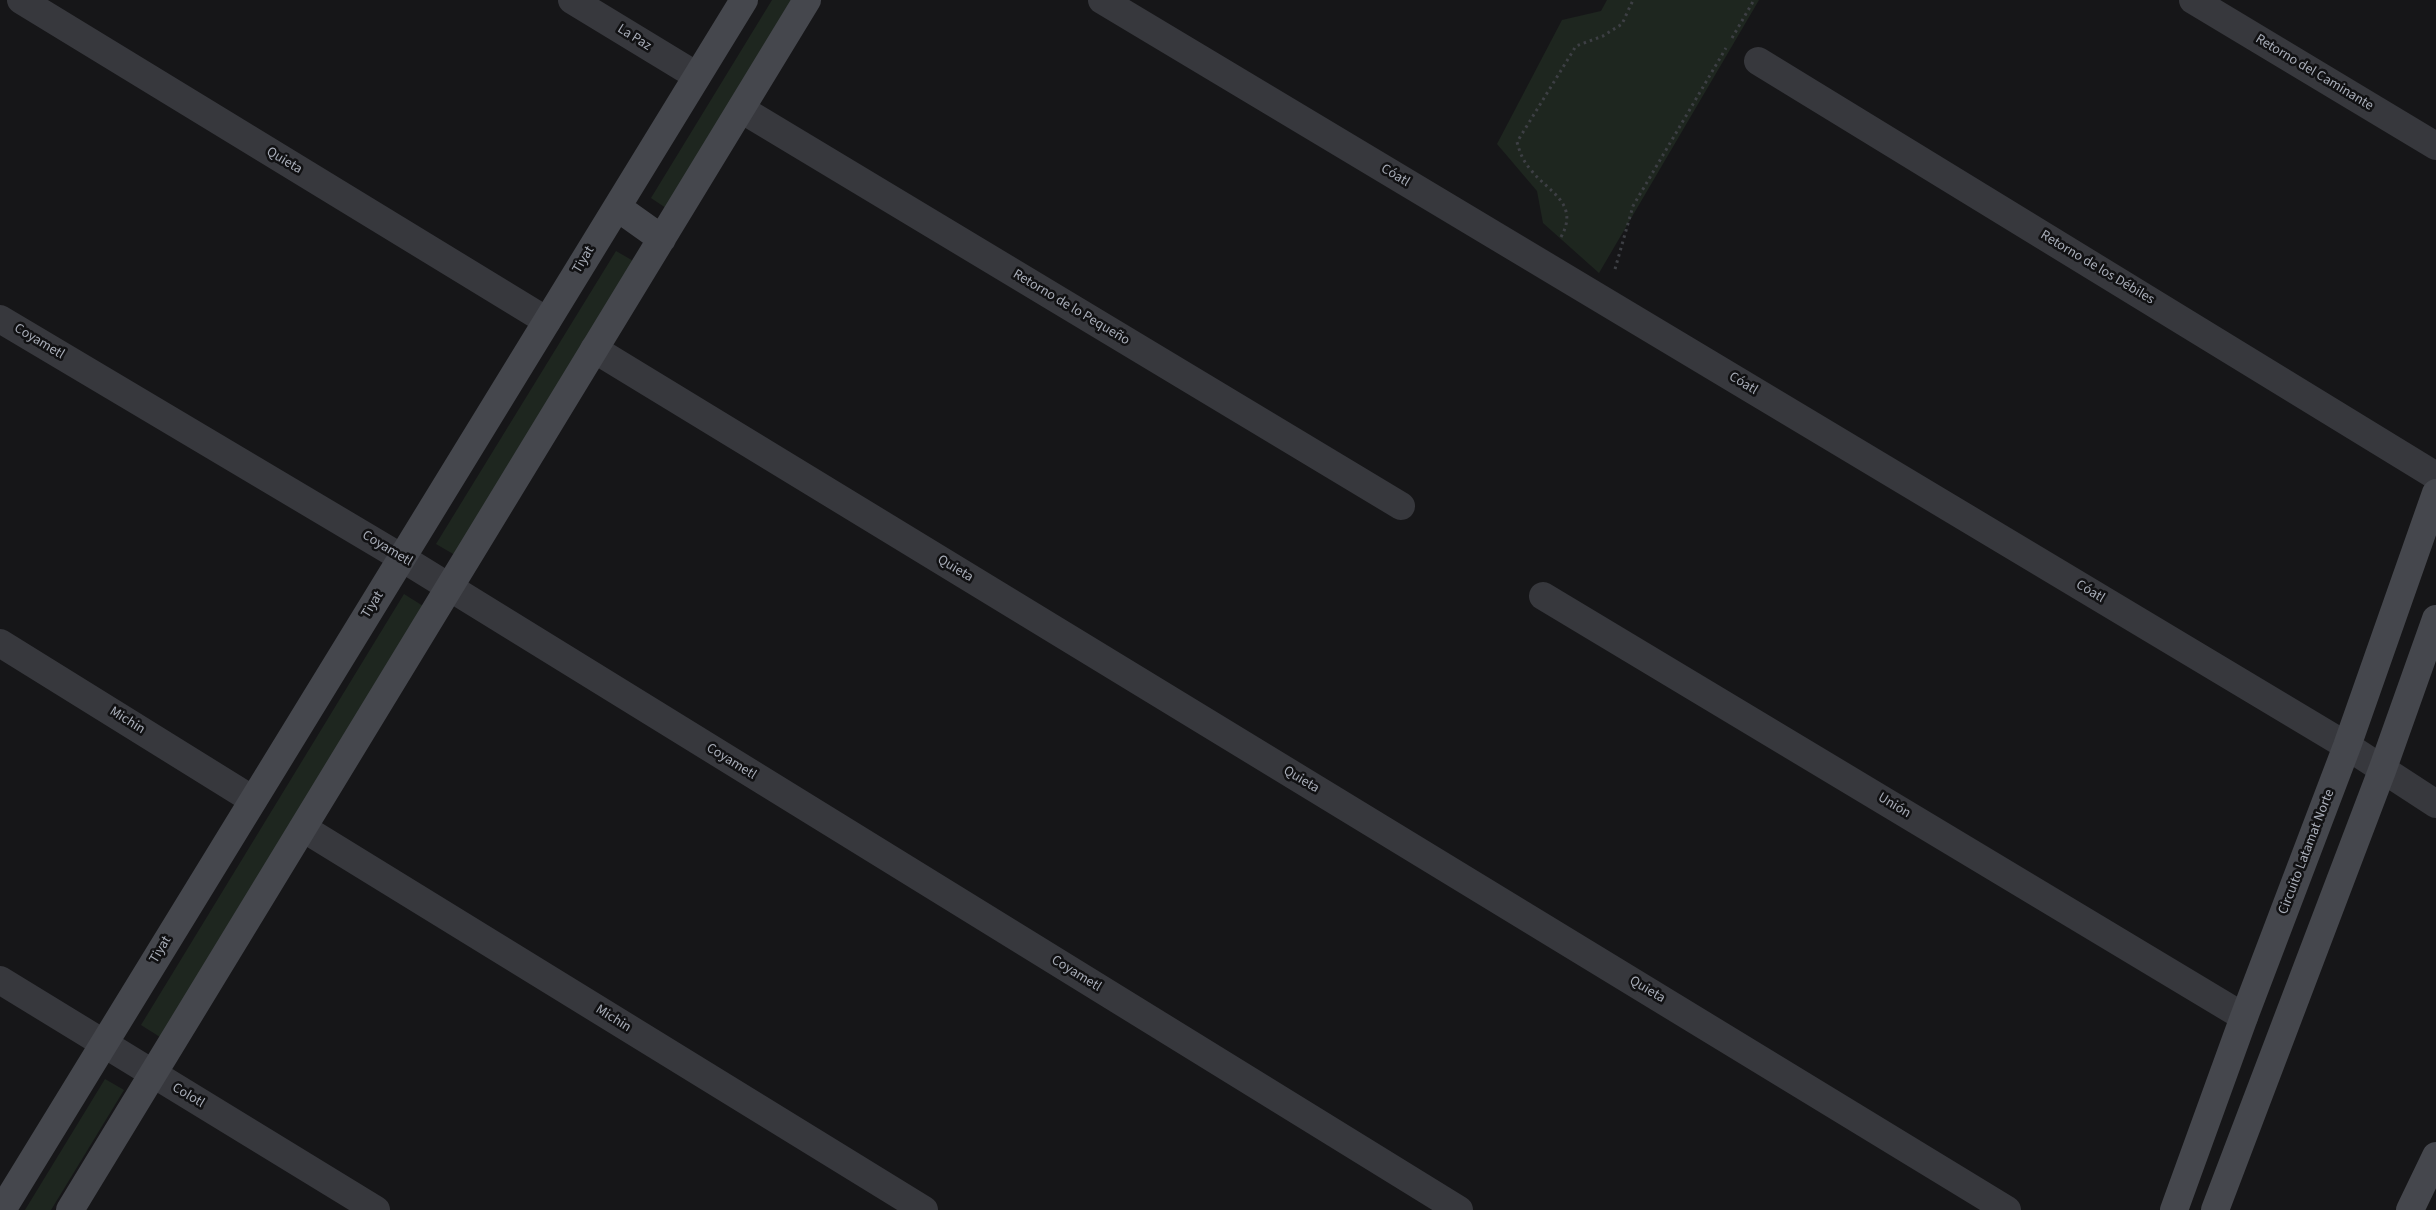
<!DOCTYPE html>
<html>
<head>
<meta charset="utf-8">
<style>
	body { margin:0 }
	canvas { display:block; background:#161618 }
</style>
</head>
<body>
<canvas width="2436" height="1210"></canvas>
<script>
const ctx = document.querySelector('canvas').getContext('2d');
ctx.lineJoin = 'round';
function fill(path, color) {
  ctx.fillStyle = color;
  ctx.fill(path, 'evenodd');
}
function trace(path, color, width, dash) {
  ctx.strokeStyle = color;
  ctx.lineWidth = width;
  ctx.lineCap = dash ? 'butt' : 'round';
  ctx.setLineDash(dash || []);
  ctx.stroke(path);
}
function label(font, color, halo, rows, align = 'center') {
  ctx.font = font + ' "Source Sans 3",sans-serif';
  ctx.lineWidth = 5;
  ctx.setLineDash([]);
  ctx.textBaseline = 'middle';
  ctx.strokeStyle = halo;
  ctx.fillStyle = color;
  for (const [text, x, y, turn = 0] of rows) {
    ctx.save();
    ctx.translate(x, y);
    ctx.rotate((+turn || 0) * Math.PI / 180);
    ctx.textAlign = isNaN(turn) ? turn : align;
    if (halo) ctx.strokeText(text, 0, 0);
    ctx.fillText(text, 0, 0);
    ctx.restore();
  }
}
fill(new Path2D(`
	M772 0H798L669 210 651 198Z
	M1607 0H1759L1599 273 1543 223 1537 191 1497 144 1562 20 1601 11Z
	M616 251 635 262 455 555 436 544Z
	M404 594 423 606 160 1037 141 1025Z
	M105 1079 124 1090 51 1210H25Z`), '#1e261f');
trace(new Path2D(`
	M1732 38 1754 0
	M1561 237C1580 203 1548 192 1531 170 1523 161 1520 153 1517 142L1576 46 1603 36 1622 24 1633 0
	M1615 269 1633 206 1726 48`), '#3d3f44', 3, [2.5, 4]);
trace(new Path2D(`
	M21 0 547 321
	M572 0 697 76
	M1102 0 2347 746 2436 804
	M2193 0 2436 146
	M1758 61 2436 476
	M741 109 1401 506
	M0 319 402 558 1459 1210
	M594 349 2007 1210
	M1543 596 2244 1017
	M0 643 253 800
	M303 828 924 1210
	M0 980 376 1210`), '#37383d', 28);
trace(new Path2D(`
	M617 207 662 239
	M2 1210 744 0
	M70 1210 807 0
	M2174 1210 2244 1017 2347 746 2436 493
	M2215 1210 2383 768 2436 619
	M2410 1210 2436 1156`), '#45474d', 28);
label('14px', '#a8adb8', '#111113', [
	["La Paz",634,38,32],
	["Retorno del Caminante",2314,73,31],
	["Quieta",284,161,31],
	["Cóatl",1395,176,31],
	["Tiyat",584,260,-59],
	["Retorno de los Débiles",2097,268,31],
	["Retorno de lo Pequeño",1071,308,31],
	["Coyametl",39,342,31],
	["Cóatl",1743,384,31],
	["Coyametl",387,549,31],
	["Quieta",955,569,31],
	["Cóatl",2090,592,31],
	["Tiyat",373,605,-58],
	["Michin",127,721,32],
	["Coyametl",731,762,32],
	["Quieta",1301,780,31],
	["Unión",1894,806,31],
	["Circuito Latamat Norte",2307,852,-69],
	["Tiyat",161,950,-59],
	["Coyametl",1076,974,32],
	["Quieta",1647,990,31],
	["Michin",613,1019,32],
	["Colotl",188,1096,31]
]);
</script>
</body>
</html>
